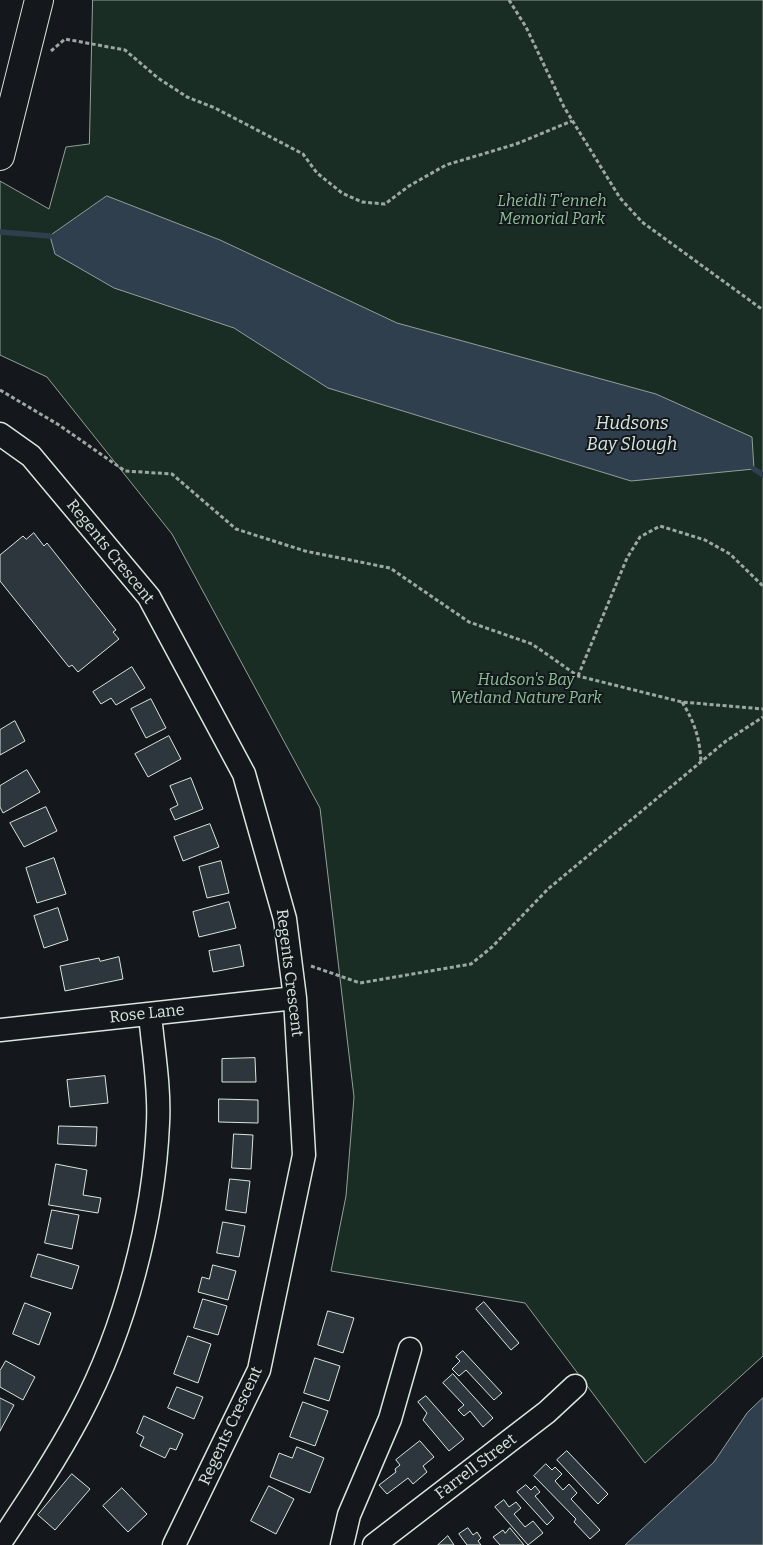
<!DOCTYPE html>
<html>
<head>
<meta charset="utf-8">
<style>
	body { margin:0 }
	canvas { display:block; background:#14181c }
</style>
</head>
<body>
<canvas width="763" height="1545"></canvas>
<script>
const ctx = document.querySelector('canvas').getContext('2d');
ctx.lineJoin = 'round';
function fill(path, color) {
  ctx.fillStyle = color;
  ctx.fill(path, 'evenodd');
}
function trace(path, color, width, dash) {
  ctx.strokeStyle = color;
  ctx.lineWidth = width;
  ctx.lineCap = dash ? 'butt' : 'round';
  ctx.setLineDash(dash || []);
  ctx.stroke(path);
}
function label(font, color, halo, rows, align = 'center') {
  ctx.font = font + ' Bitter,serif';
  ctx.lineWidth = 4;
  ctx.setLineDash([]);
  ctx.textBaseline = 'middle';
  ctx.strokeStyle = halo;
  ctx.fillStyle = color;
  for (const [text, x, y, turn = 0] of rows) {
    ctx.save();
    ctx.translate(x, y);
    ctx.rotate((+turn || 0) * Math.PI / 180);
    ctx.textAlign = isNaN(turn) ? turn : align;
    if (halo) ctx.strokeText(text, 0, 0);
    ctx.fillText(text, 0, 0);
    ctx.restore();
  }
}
const green = new Path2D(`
	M93 0H763V1356L645 1463 525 1303 331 1271 346 1196 354 1097 320 808 172 534 47 377 0 355V181L49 209 66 147 89 144Z`);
fill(green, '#1a2d24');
trace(green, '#939e99', 1);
const water = new Path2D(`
	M107 196 220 240 397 323 656 394 752 437 754 469 631 481 328 388 234 328 114 288 55 254 50 236Z
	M763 1398V1545H625L714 1462 747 1413Z`);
fill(water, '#2f3f4d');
trace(water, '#939e99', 1);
trace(new Path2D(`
	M0 232 50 236
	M754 469 763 475`), '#2f3f4d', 5.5);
const building = new Path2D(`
	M34 533 44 546 47 543 116 630 113 632 119 639 78 672 72 665 69 667 0 581V555L23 536 26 539Z
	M132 667 145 688 116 705 111 698 101 704 93 692Z
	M151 699 166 728 146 738 131 709Z
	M15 721 25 741 0 755V730Z
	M169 736 181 759 148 777 135 754Z
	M27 770 40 792 3 813 0 807V786Z
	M191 778 203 809 175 820 170 809 178 805 170 786Z
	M46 807 57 831 24 847 10 823Z
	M210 824 219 847 183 861 174 837Z
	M54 858 66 894 37 903 26 868Z
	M221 861 229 893 207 898 199 867Z
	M229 902 236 928 199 937 193 912Z
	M58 908 68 940 44 948 34 916Z
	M240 945 244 966 213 972 209 951Z
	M119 957 123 979 65 991 60 966 99 958 100 961Z
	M255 1058 256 1082H222V1059Z
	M105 1076 108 1103 70 1107 67 1080Z
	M219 1099 258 1100V1123L219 1122Z
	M59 1126 97 1127 96 1146 58 1144Z
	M234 1134 253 1135 251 1169 232 1168Z
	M56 1164 87 1170 83 1195 101 1198 98 1213 49 1205Z
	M230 1179 250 1181 246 1213 226 1210Z
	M52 1210 79 1215 72 1249 45 1243Z
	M223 1222 245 1226 239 1257 217 1253Z
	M38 1254 79 1266 72 1289 31 1277Z
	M213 1265 236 1271 228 1300 198 1292 202 1277 209 1279Z
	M203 1299 227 1306 218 1335 194 1328Z
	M484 1302 519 1343 511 1350 476 1309Z
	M25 1303 51 1313 39 1345 13 1334Z
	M328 1311 354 1318 343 1353 318 1345Z
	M188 1336 211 1344 198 1383 174 1374Z
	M463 1351 502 1393 494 1400 466 1370 459 1376 452 1369 460 1361 456 1357Z
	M315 1358 340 1366 329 1401 304 1393Z
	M6 1361 35 1377 23 1400 0 1387V1371Z
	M453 1374 493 1418 483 1427 470 1411 464 1416 458 1410 464 1405 443 1383Z
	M177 1387 203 1397 194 1419 168 1408Z
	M426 1396 464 1439 449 1451 423 1420 427 1413 418 1402Z
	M0 1398 14 1405 0 1431Z
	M303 1402 328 1411 315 1446 290 1437Z
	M144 1416 183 1434 176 1450 170 1448 165 1458 140 1446 144 1437 137 1433Z
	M420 1441 434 1457 423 1466 427 1472 413 1484 408 1478 387 1494 379 1485 396 1472 395 1469 400 1465 396 1460Z
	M297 1447 324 1458 310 1493 270 1477 279 1453 292 1458Z
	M567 1451 608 1494 598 1504 557 1460Z
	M546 1464 552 1470 555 1467 562 1474 555 1481 563 1490 569 1484 577 1493 571 1499 600 1530 590 1539 574 1522 576 1519 534 1476Z
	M72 1474 90 1489 55 1530 38 1515Z
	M526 1485 531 1490 535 1486 540 1492 535 1496 554 1518 547 1525 517 1492Z
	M269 1486 294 1499 276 1534 251 1521Z
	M122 1488 147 1514 128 1532 103 1506Z
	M504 1500 509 1507 516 1502 521 1508 514 1514 525 1527 533 1521 543 1533 528 1545 495 1507Z
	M468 1528 473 1535 477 1532 481 1538 478 1541 481 1545H467L459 1534Z
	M510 1528 524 1545H500L493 1537 503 1530 505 1533Z
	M448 1536 454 1545H438Z`);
fill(building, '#2c363c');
trace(building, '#d8e6dc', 1);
const minor = new Path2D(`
	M0 434 31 456 149 597 244 774 285 919 295 998 304 1155 259 1370 174 1545
	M0 1030 295 998
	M0 1543C28 1501 56 1459 80 1414 125 1329 154 1219 158 1123 160 1087 153 1049 150 1014
	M342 1545 349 1515 390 1419 410 1349
	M374 1545 547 1412 575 1386`);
const major = new Path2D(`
	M0 156 39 0`);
trace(minor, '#d8e6dc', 25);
trace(major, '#d8e6dc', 30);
trace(new Path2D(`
	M509 0 526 27 564 107 620 198 642 222 763 310
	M51 51 65 39 125 50 158 78 187 97 215 108 303 154 317 173 342 193 362 202 385 204 409 186 446 165 516 144 572 121
	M0 390 59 425 125 471 172 474 236 529 305 551 390 568 469 622 532 644 578 676 682 702 763 709
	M578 676 627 558 640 537 660 526 705 540 730 554 763 586
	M682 702C695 723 700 739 701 763
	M311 966 360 983 471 964 492 947 548 889 726 741 763 717`), '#9da8a2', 3, [4, 2.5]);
trace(minor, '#14181c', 22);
trace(major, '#14181c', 28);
label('italic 16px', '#8ac095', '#14181c', [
	["Lheidli T'enneh",552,202],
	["Memorial Park",552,220],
	["Hudson's Bay",526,681],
	["Wetland Nature Park",526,699]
]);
label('16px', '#d8e6dc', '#14181c', [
	["Regents Crescent",110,552,51],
	["Regents Crescent",289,973,83],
	["Rose Lane",147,1014,-6],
	["Regents Crescent",231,1426,-65],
	["Farrell Street",476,1467,-37]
]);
label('italic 18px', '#d8e6dc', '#14181c', [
	["Hudsons",632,424],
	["Bay Slough",632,445]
]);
</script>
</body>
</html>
